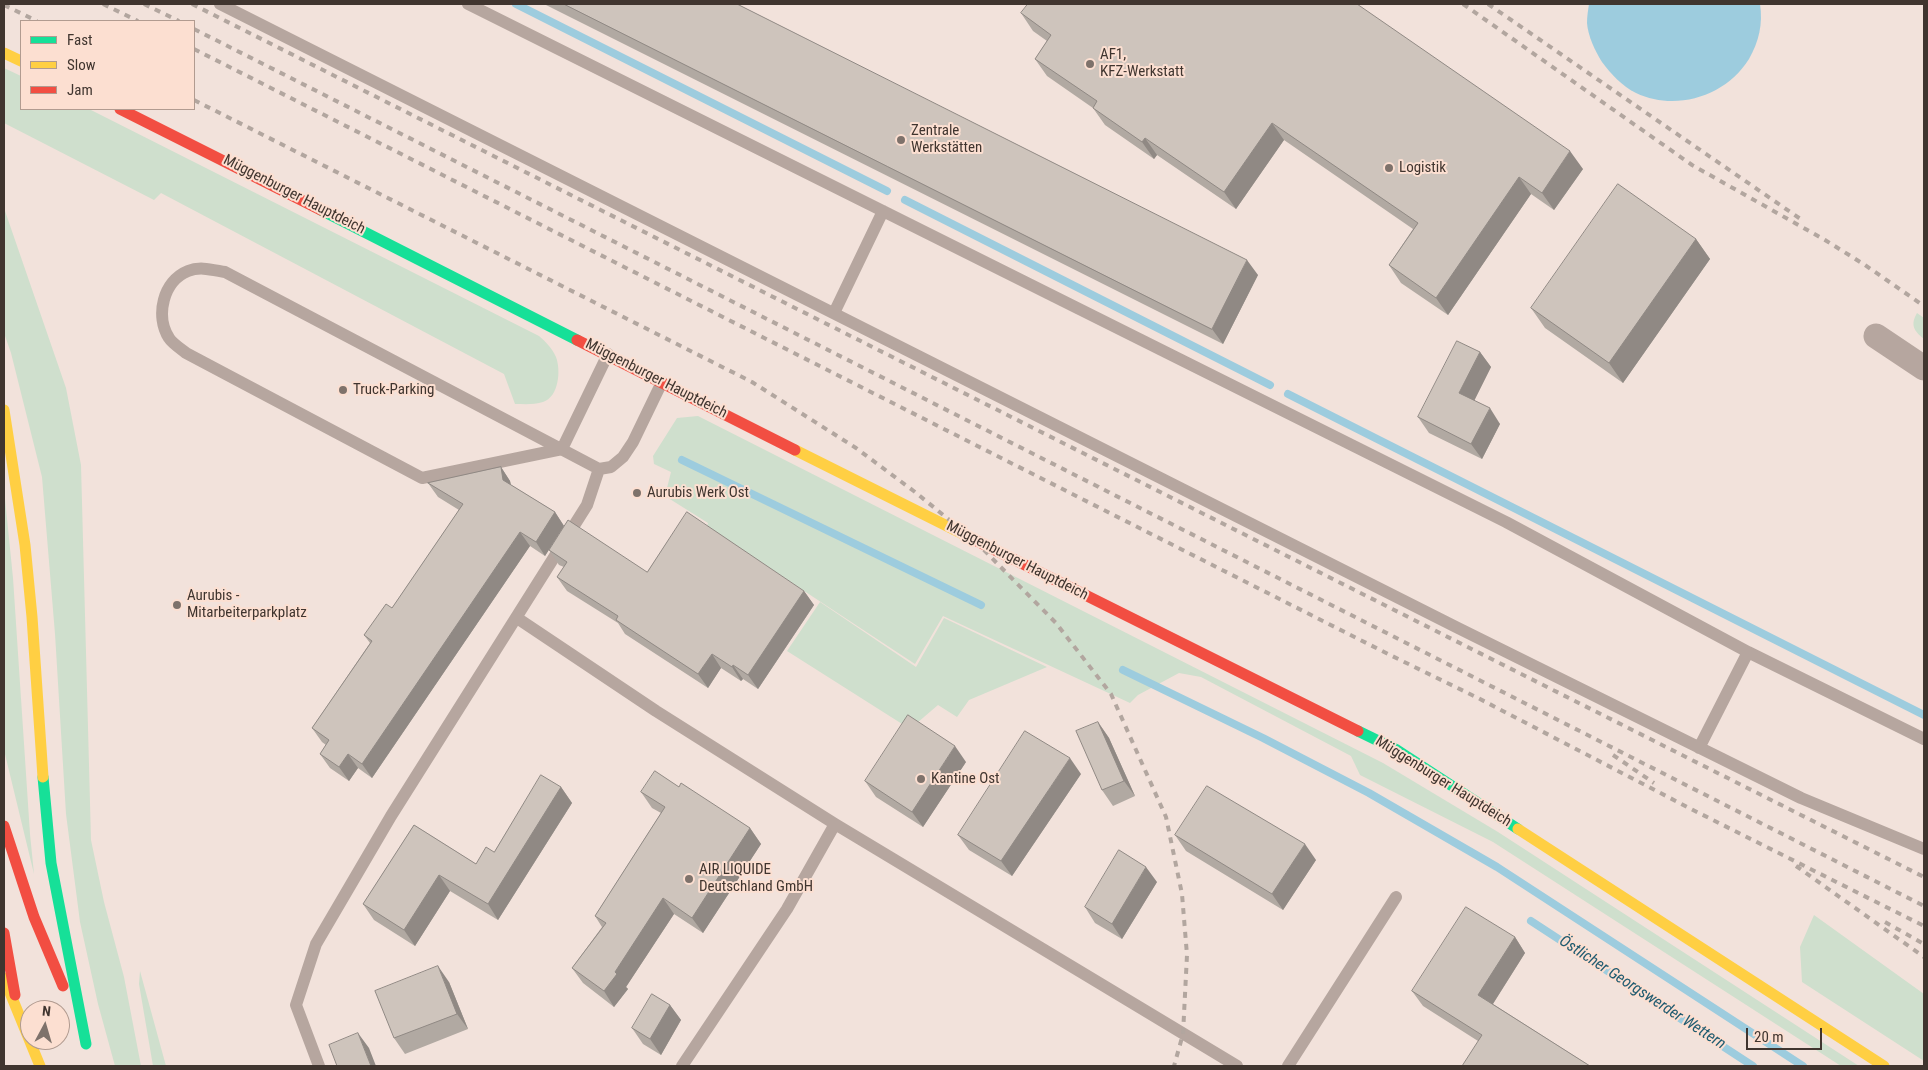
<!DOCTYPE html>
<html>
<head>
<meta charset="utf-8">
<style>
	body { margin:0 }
	#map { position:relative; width:1928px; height:1070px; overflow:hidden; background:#f2e2db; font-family:"Roboto Condensed",sans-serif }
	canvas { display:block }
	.frame { position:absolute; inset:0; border:5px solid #40352f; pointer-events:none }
	.legend { position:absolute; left:20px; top:20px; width:175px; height:90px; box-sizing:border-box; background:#fcdfd1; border:1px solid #b19b90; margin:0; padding:6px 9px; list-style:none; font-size:15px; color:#40352f }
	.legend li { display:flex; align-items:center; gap:10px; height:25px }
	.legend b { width:25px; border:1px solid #b19b90 }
	.north { position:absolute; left:20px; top:1000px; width:50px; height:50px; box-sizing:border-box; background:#fcdfd1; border:1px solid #b19b90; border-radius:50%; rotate:6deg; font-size:14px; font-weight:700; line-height:20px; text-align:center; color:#40352f }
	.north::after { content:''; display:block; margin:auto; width:18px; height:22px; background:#7e726b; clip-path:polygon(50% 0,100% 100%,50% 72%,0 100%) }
	.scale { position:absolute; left:1746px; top:1028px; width:76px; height:22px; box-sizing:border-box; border:2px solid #40352f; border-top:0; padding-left:6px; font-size:15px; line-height:18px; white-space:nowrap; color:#40352f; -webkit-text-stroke:4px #fcdfd1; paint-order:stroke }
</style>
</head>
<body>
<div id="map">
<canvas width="1928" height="1070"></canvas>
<div class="frame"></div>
<ul class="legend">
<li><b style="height:6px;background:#16e098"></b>Fast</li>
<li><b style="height:6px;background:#ffcf43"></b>Slow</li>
<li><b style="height:6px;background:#f24e42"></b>Jam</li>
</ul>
<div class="north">N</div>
<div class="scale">20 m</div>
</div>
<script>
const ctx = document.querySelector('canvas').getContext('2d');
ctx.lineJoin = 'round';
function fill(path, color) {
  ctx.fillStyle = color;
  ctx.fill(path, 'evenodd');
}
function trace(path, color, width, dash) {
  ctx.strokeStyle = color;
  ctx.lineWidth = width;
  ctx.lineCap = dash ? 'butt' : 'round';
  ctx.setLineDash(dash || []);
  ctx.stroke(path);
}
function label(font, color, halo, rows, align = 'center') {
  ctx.font = font + ' "Roboto Condensed",sans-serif';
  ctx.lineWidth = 4;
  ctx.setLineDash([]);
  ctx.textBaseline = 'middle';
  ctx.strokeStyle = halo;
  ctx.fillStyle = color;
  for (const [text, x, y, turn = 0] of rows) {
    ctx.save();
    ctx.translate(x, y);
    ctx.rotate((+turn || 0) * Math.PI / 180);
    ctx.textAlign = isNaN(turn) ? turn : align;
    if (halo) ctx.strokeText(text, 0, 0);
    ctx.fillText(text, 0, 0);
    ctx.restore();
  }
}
fill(new Path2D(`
	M4 68 21 76V109H89L539 336C546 342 552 348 556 357 561 370 559 397 543 402 534 405 524 404 515 404L504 374 161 193 154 200 4 123Z
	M4 208 66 388 81 465 91 840 104 902 124 977 141 1066H115L98 1004 80 922 66 814 55 634 42 477 11 353 4 333Z
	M1917 313 1924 318V339C1914 331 1910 325 1917 313Z
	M698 416 1383 763 1498 832 1859 1066H1841L1493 842 1360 775 1351 756 1201 677 1179 673 1138 695 1130 703 943 616 915 664 707 527 708 523 665 496 671 472 654 464 653 456 677 418Z
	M4 489 13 578 30 834 34 874 4 750Z
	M820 602 916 667 944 618 1047 667 969 700 957 717 938 705 910 729 787 651Z
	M1814 915 1924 994V1061L1802 982 1800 947Z
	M140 971 166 1066H153L139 984Z`), '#cfdfcd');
fill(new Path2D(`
	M1589 4H1760C1763 24 1759 41 1749 59 1726 96 1676 112 1636 93 1622 86 1611 74 1602 62 1595 51 1588 36 1587 23 1587 17 1588 10 1589 4Z`), '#9dccde');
trace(new Path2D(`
	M516 4 887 191
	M905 200 1270 385
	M1288 394 1924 715
	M682 460 981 605
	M1123 670 1263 738 1369 793 1497 867 1803 1066
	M1531 921 1753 1066`), '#9dccde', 8);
trace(new Path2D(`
	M220 4 1458 628 1801 798 1924 849
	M468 4 1506 522 1748 652 1924 739
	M834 313 883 211
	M562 449 422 478 186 353C181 349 172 343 169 338 155 316 163 281 188 271 200 266 213 270 225 272L599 469 611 467 623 457 633 442 662 382
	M562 449 608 354
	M517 618 656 711 835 824 1237 1066
	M1699 748 1748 652
	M319 1066 296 1005 316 944 391 816 587 505 599 469
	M682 1066 787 909 835 824
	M1288 1066 1396 897`), '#b6a69f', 12);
trace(new Path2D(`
	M1876 336 1924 368`), '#b6a69f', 25);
trace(new Path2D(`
	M321 210 577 340
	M1358 731 1397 750 1518 829
	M43 777 51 863 86 1044`), '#16e098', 11);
trace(new Path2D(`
	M4 53 21 61
	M4 410 25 545 32 617 43 777
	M795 450 975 540
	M1518 829 1884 1066
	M4 978 40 1066`), '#ffcf43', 11);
trace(new Path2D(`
	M120 109 321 210
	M577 340 795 450
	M975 540 1358 731
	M4 826 34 917 63 986
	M4 933 15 995`), '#f24e42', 11);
trace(new Path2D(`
	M103 4 138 21
	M144 4 179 21
	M192 4 1924 877
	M1463 4 1692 165 1825 240 1865 265 1924 306
	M1488 4 1802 220
	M4 5 37 21
	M194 29C771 321 1348 613 1924 906
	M194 49 1390 655 1478 698 1693 810 1924 926
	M194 100 752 382 856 448 915 492 974 540 1056 623 1111 694 1166 817 1182 894 1187 955 1183 1034 1174 1066
	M1613 755 1654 783
	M1796 866 1924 957
	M1885 922 1924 944`), '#b2a69f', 4, [6, 6]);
fill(new Path2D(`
	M544 4H737L1258 275 1223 344Z
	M1021 13 1583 169 1554 210 1531 194 1448 315 1401 283 1389 265 1413 229 1284 140 1236 209 1157 155 1154 159 1105 125 1093 108 1047 76 1035 59 1047 41 1033 31Z
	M1696 239 1710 259 1623 383 1545 328 1531 308Z
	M1480 352 1491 367 1474 401 1500 424 1482 459 1429 433 1418 417Z
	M501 467 510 481 511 485 555 512 564 526 545 556 530 546 372 778 358 768 349 781 330 768 320 754 326 745 322 742 312 728 370 643 364 635 392 608 459 510 438 497 428 483Z
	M549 550 647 572 804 591 814 605 758 689 743 679 741 681 721 668 708 688 625 634 618 623 567 591 557 577 564 567 559 565Z
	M1098 722 1109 738 1135 796 1113 806 1102 790Z
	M966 762 923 827 876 797 865 781Z
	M1081 774 1012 876 969 850 958 835Z
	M561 787 572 803 498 920 450 891 415 946 374 920 363 904 414 825 476 864 494 852Z
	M679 787 750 828 761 844 703 933 674 914 626 987 628 989 614 1007 583 983 572 968 602 927 595 916 661 813 652 808 641 792Z
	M1175 835 1316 860 1283 910 1186 851Z
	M1157 882 1122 939 1095 923 1085 907Z
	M1515 937 1525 953 1493 1004 1590 1066 1478 1041 1423 1006 1412 991Z
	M449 982 468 1029 405 1054 394 1038Z
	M670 1005 681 1020 661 1055 643 1044 632 1028Z`), '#b1a9a2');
fill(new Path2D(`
	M1272 123 1284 140 1236 209 1224 192Z
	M1145 138 1157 155 1154 159 1142 142Z
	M1570 151 1583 169 1554 210 1542 193Z
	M1519 177 1531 194 1448 315 1436 298Z
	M1696 239 1710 259 1623 383 1609 363Z
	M1247 260 1258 275 1223 344 1212 329Z
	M1480 352 1491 367 1470 409 1459 393Z
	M1490 408 1500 424 1482 459 1471 444Z
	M501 467 510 481 513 494 503 480Z
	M555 512 564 526 545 556 536 542Z
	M520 532 530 546 372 778 362 764Z
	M804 591 814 605 758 689 748 675Z
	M712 654 721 668 708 688 698 674Z
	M733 665 743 679 741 681 732 667Z
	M1098 722 1109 738 1135 796 1124 781Z
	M955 746 966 762 923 827 912 812Z
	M348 754 358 768 349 781 339 767Z
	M1070 758 1081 774 1012 876 1001 861Z
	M561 787 572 803 498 920 488 904Z
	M750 828 761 844 703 933 692 918Z
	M1305 844 1316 860 1283 910 1272 894Z
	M1146 867 1157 882 1122 939 1112 924Z
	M439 875 450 891 415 946 404 930Z
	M663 898 674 914 626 987 628 989 614 1007 604 991 615 972Z
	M1515 937 1525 953 1489 1010 1478 995Z
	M438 966 449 982 468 1029 457 1014Z
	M670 1005 681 1020 661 1055 650 1039Z
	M358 1033 369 1048 376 1066H371Z`), '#908984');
const building = new Path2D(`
	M564 4H737L1247 260 1212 329Z
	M1028 4H1357L1570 151 1542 193 1519 177 1436 298 1389 265 1418 223 1272 123 1224 192 1145 138 1142 142 1093 108 1097 101 1035 59 1051 35 1021 13Z
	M1618 184 1696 239 1609 363 1531 308Z
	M1457 341 1480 352 1459 393 1490 408 1471 444 1418 417Z
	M501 467 503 480 555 512 536 542 520 532 362 764 348 754 339 767 320 754 329 740 312 728 372 641 364 635 386 604 392 608 463 504 428 483Z
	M687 512 804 591 748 675 733 665 732 667 712 654 698 674 616 620 618 616 557 577 567 562 549 550 568 520 647 572Z
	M908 715 955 746 912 812 865 781Z
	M1098 722 1124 781 1102 790 1076 731Z
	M1025 731 1070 758 1001 861 958 835Z
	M655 771 679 787 681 783 750 828 692 918 663 898 615 972 617 974 604 991 572 968 606 923 595 916 665 807 641 792Z
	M541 775 561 787 488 904 439 875 404 930 363 904 414 825 476 864 486 847 494 852Z
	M1207 786 1305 844 1272 894 1175 835Z
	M1119 850 1146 867 1112 924 1085 907Z
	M1466 907 1515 937 1478 995 1590 1066H1462L1482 1035 1412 991Z
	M438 966 457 1014 394 1038 375 991Z
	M652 994 670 1005 650 1039 632 1028Z
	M358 1033 371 1066H337L329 1045Z`);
fill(building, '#cec4bc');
trace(building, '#908984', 1);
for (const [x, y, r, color] of [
	[1090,64,5,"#7e726b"],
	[901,140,5,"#7e726b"],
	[1389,168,5,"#7e726b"],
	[343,390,5,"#7e726b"],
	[637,493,5,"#7e726b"],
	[177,605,5,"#7e726b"],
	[921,779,5,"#7e726b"],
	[689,879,5,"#7e726b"]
]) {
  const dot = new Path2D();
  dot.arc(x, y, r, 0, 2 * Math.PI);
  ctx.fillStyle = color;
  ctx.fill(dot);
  trace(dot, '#fcdfd1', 2);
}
label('15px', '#40352f', '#fcdfd1', [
	["AF1,",1100,55],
	["KFZ-Werkstatt",1100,72],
	["Zentrale",911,131],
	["Werkstätten",911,148],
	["Logistik",1399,168],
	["Truck-Parking",353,390],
	["Aurubis Werk Ost",647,493],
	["Aurubis -",187,596],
	["Mitarbeiterparkplatz",187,613],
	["Kantine Ost",931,779],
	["AIR LIQUIDE",699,870],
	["Deutschland GmbH",699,887]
], 'left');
label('15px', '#40352f', '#fcdfd1', [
	["Müggenburger Hauptdeich",294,195,27],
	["Müggenburger Hauptdeich",656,379,27],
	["Müggenburger Hauptdeich",1017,561,27],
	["Müggenburger Hauptdeich",1443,782,32]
]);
label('italic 16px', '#215c71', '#fcdfd1', [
	["Östlicher Georgswerder Wettern",1642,993,33]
]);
</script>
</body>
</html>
